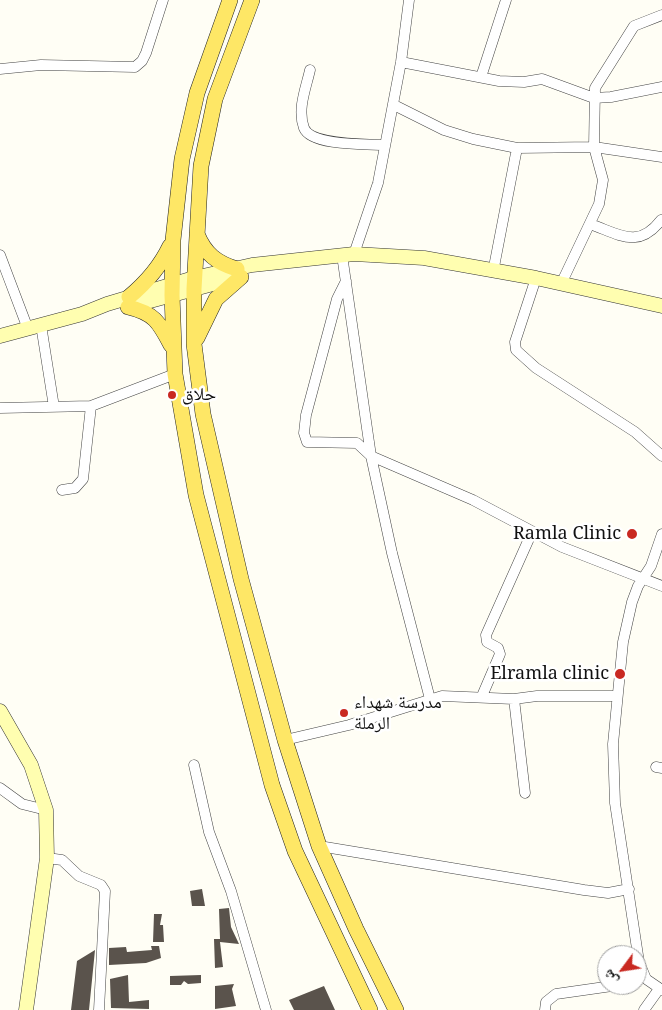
<!DOCTYPE html>
<html>
<head>
<meta charset="utf-8">
<style>
	body { margin:0 }
	#map { position:relative; width:662px; height:1010px; overflow:hidden; background:#fffef5; font-family:"Noto Serif","Noto Naskh Arabic",serif }
	canvas { display:block }
	.north { position:absolute; left:597px; top:945px; width:50px; height:50px; box-sizing:border-box; background:#fff; border:1px solid #a0a0a0; border-radius:50%; rotate:239deg; font-size:14px; font-weight:700; line-height:20px; text-align:center; color:#111 }
	.north::after { content:''; display:block; margin:auto; width:18px; height:22px; background:#c92921; clip-path:polygon(50% 0,100% 100%,50% 72%,0 100%) }
</style>
</head>
<body>
<div id="map">
<canvas width="662" height="1010"></canvas>
<div class="north">ش</div>
</div>
<script>
const ctx = document.querySelector('canvas').getContext('2d');
ctx.lineJoin = 'round';
function fill(path, color) {
  ctx.fillStyle = color;
  ctx.fill(path, 'evenodd');
}
function trace(path, color, width, dash) {
  ctx.strokeStyle = color;
  ctx.lineWidth = width;
  ctx.lineCap = dash ? 'butt' : 'round';
  ctx.setLineDash(dash || []);
  ctx.stroke(path);
}
function label(font, color, halo, rows, align = 'center') {
  ctx.font = font + ' "Noto Serif","Noto Naskh Arabic",serif';
  ctx.lineWidth = 5;
  ctx.setLineDash([]);
  ctx.textBaseline = 'middle';
  ctx.strokeStyle = halo;
  ctx.fillStyle = color;
  for (const [text, x, y, turn = 0] of rows) {
    ctx.save();
    ctx.translate(x, y);
    ctx.rotate((+turn || 0) * Math.PI / 180);
    ctx.textAlign = isNaN(turn) ? turn : align;
    if (halo) ctx.strokeText(text, 0, 0);
    ctx.fillText(text, 0, 0);
    ctx.restore();
  }
}
fill(new Path2D(`
	M202 889 205 906H192L190 891Z
	M229 908 231 927 239 944 220 942 223 967 215 968 214 939H220L219 909Z
	M154 914H162L160 925H163L164 942H153Z
	M151 946H159L161 958 146 963 109 965V948L126 947 127 952 152 950Z
	M95 950 89 1010H71L77 961Z
	M128 975 129 1002 149 1000V1009L111 1008 110 979Z
	M201 975V983L188 984 184 981 181 985H170V976Z
	M234 984 232 989 236 1006 215 1009V986Z
	M324 986 335 1010H294L289 1000Z`), '#5a534c');
const street = new Path2D(`
	M401 62 499 81 524 82 542 79 594 98 611 97 662 87
	M0 69 41 65 135 67 142 61 146 53 163 0
	M310 70C306 88 297 109 304 128 311 146 367 144 385 145
	M481 77 506 0
	M394 105 444 130 473 139 517 148 493 272
	M517 148 594 147 662 157
	M590 224C619 234 638 250 661 220
	M354 254 378 183 401 62 409 0
	M0 255 28 329
	M342 255 371 456 392 553 430 699
	M536 278 515 342 516 350 536 368 635 432 662 456
	M346 281 337 299 306 415 304 433 307 442 357 443 371 456 473 500 562 547 662 586
	M561 284 599 204 603 180 594 147 595 88 634 26 662 15
	M41 325 54 407
	M0 408 91 406 175 374
	M62 490 75 488 83 479 91 406
	M662 534 651 566 638 586 632 602 623 642 613 744 615 803 639 962 646 979 662 990
	M482 696 500 654 498 648 487 642 486 635 532 532
	M514 699 525 793
	M285 740 349 725 442 696 514 699 537 696H617
	M194 765 209 832 231 891 266 1010
	M656 767 662 768
	M0 788 22 804 46 810
	M319 846 584 890 608 893 629 889
	M47 858 62 860 79 876 101 885 105 891 99 1010
	M545 1010 546 1002 556 994 619 985
	M644 1010 659 989`);
const secondary = new Path2D(`
	M139 304 231 279
	M0 336 82 314 107 304 194 278 252 265 354 254 424 258 536 278 662 306
	M0 711 31 765 46 810 47 858 26 1010`);
const primary = new Path2D(`
	M230 0 197 93 182 159 173 240 172 295 175 374 196 495 272 785 295 851 370 1010
	M252 0 215 99 201 166 194 289V344L203 414 241 579 285 740 319 846 356 929 396 1010
	M197 234C205 254 217 263 237 269
	M129 297C147 282 160 267 170 246
	M128 307C154 313 159 322 171 345
	M197 338 216 299 241 277`);
trace(street, '#444', 11);
trace(secondary, '#333', 15);
trace(primary, '#222', 16);
trace(street, '#fff', 10);
trace(secondary, '#fffeb0', 14);
trace(primary, '#fee766', 15);
for (const [x, y, r, color] of [
	[172,395,5,"#c92921"],
	[632,534,6,"#c92921"],
	[620,674,6,"#c92921"],
	[344,713,5,"#c92921"]
]) {
  const dot = new Path2D();
  dot.arc(x, y, r, 0, 2 * Math.PI);
  ctx.fillStyle = color;
  ctx.fill(dot);
  trace(dot, '#fff', 2);
}
label('18px', '#111', '#fff', [
	["حلاق",182,395],
	["Ramla Clinic",621,534,"right"],
	["Elramla clinic",609,674,"right"],
	["مدرسة شهداء",354,703],
	["الرملة",354,724]
], 'left');
</script>
</body>
</html>
